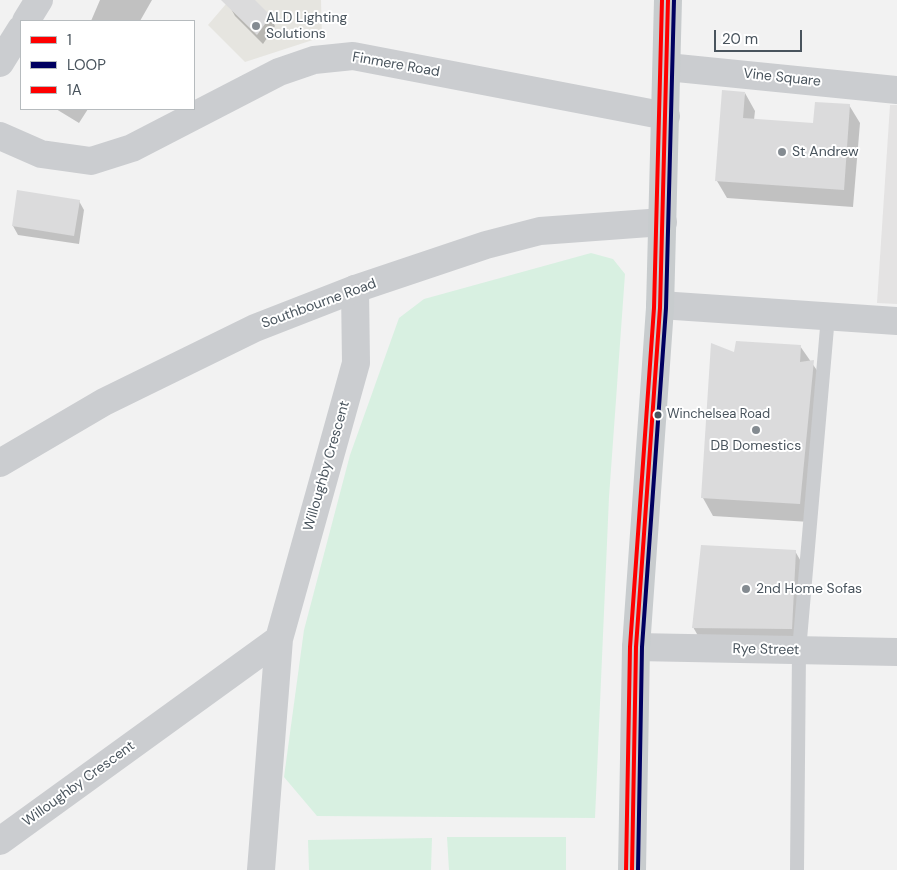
<!DOCTYPE html>
<html>
<head>
<meta charset="utf-8">
<style>
	body { margin:0 }
	#map { position:relative; width:897px; height:870px; overflow:hidden; background:#f2f2f2; font-family:"DM Sans",sans-serif }
	canvas { display:block }
	.legend { position:absolute; left:20px; top:20px; width:175px; height:90px; box-sizing:border-box; background:#fff; border:1px solid #b6bbbe; margin:0; padding:6px 9px; list-style:none; font-size:15px; color:#49545d }
	.legend li { display:flex; align-items:center; gap:10px; height:25px }
	.legend b { width:25px; border:1px solid #b6bbbe }
	.scale { position:absolute; left:714px; top:30px; width:88px; height:22px; box-sizing:border-box; border:2px solid #49545d; border-top:0; padding-left:6px; font-size:15px; line-height:18px; white-space:nowrap; color:#49545d; -webkit-text-stroke:4px #fff; paint-order:stroke }
</style>
</head>
<body>
<div id="map">
<canvas width="897" height="870"></canvas>
<ul class="legend">
<li><b style="height:6px;background:#f00"></b>1</li>
<li><b style="height:6px;background:#000060"></b>LOOP</li>
<li><b style="height:6px;background:#f00"></b>1A</li>
</ul>
<div class="scale">20 m</div>
</div>
<script>
const ctx = document.querySelector('canvas').getContext('2d');
ctx.lineJoin = 'round';
function fill(path, color) {
  ctx.fillStyle = color;
  ctx.fill(path, 'evenodd');
}
function trace(path, color, width, dash) {
  ctx.strokeStyle = color;
  ctx.lineWidth = width;
  ctx.lineCap = dash ? 'butt' : 'round';
  ctx.setLineDash(dash || []);
  ctx.stroke(path);
}
function label(font, color, halo, rows, align = 'center') {
  ctx.font = font + ' "DM Sans",sans-serif';
  ctx.lineWidth = 4;
  ctx.setLineDash([]);
  ctx.textBaseline = 'middle';
  ctx.strokeStyle = halo;
  ctx.fillStyle = color;
  for (const [text, x, y, turn = 0] of rows) {
    ctx.save();
    ctx.translate(x, y);
    ctx.rotate((+turn || 0) * Math.PI / 180);
    ctx.textAlign = isNaN(turn) ? turn : align;
    if (halo) ctx.strokeText(text, 0, 0);
    ctx.fillText(text, 0, 0);
    ctx.restore();
  }
}
fill(new Path2D(`
	M222 0H321L322 37 245 62 208 25 226 4Z`), '#e6e5e0');
fill(new Path2D(`
	M890 105H897V304L877 303Z`), '#e4e3e3');
fill(new Path2D(`
	M591 253 613 259 625 274 609 497 595 818 317 816 284 777 304 630 350 455 399 318 424 299Z
	M447 837H566V870H449Z
	M432 838 431 870H309L308 840Z`), '#d8f0e1');
fill(new Path2D(`
	M100 0H152L140 21H91Z
	M234 0H253L270 17 275 26 263 44 235 16 230 7Z
	M745 93 755 111 754 120 814 124 849 105 860 123 853 207 727 198 717 181Z
	M56 109H88L79 123Z
	M79 201 84 210 79 244 18 235 13 226Z
	M800 346 823 379 810 522 713 516 703 498Z
	M795 551 803 565 800 642 701 641 693 627Z`), '#0003');
fill(new Path2D(`
	M221 0H255L271 16 257 35Z
	M722 90 745 92 743 118 813 123 815 102 850 104 844 190 715 181Z
	M17 190 80 200 74 236 12 226Z
	M736 341 801 345 800 362 814 360 800 504 701 498 711 343 734 352Z
	M701 545 796 550 792 629 692 628Z`), '#dbdbdc');
trace(new Path2D(`
	M797 870 799 651 828 316`), '#cbcdd0', 14);
trace(new Path2D(`
	M26 21 39 0
	M0 63 21 29
	M667 67 897 90
	M0 136 41 154 91 161 132 148 279 72 314 60 353 56 666 116
	M660 305 897 321
	M636 647 897 652
	M0 841 279 639
	M261 870 279 639 356 363 355 289`), '#cbcdd0', 28);
trace(new Path2D(`
	M0 463 104 402 255 328 355 289 486 245 540 231 663 222`), '#cbcdd0', 28);
trace(new Path2D(`
	M632 870 636 647 660 308 668 0`), '#c8ccce', 28);
trace(new Path2D(`
	M632 870 636 647 660 308 668 0`), '#f00', 4);
trace(new Path2D(`
	M638 870 642 647 666 308 674 0`), '#000060', 4);
trace(new Path2D(`
	M626 870 630 647 654 308 662 0`), '#f00', 4);
for (const [x, y, r, color] of [
	[256,26,5,"#848b91"],
	[782,152,5,"#848b91"],
	[658,415,4.5,"#49545d"],
	[756,430,5,"#848b91"],
	[746,589,5,"#848b91"]
]) {
  const dot = new Path2D();
  dot.arc(x, y, r, 0, 2 * Math.PI);
  ctx.fillStyle = color;
  ctx.fill(dot);
  trace(dot, '#fff', 2);
}
label('13px', '#49545d', '#fff', [
	["Winchelsea Road",667,415]
], 'left');
label('14px', '#49545d', '#fff', [
	["ALD Lighting",266,18],
	["Solutions",266,34],
	["St Andrew",792,152],
	["DB Domestics",756,446,"center"],
	["2nd Home Sofas",756,589]
], 'left');
label('14px', '#49545d', '#fff', [
	["Finmere Road",396,65,10],
	["Vine Square",782,78,6],
	["Southbourne Road",319,304,-20],
	["Willoughby Crescent",327,466,-74],
	["Rye Street",766,650,1],
	["Willoughby Crescent",79,784,-36]
]);
</script>
</body>
</html>
